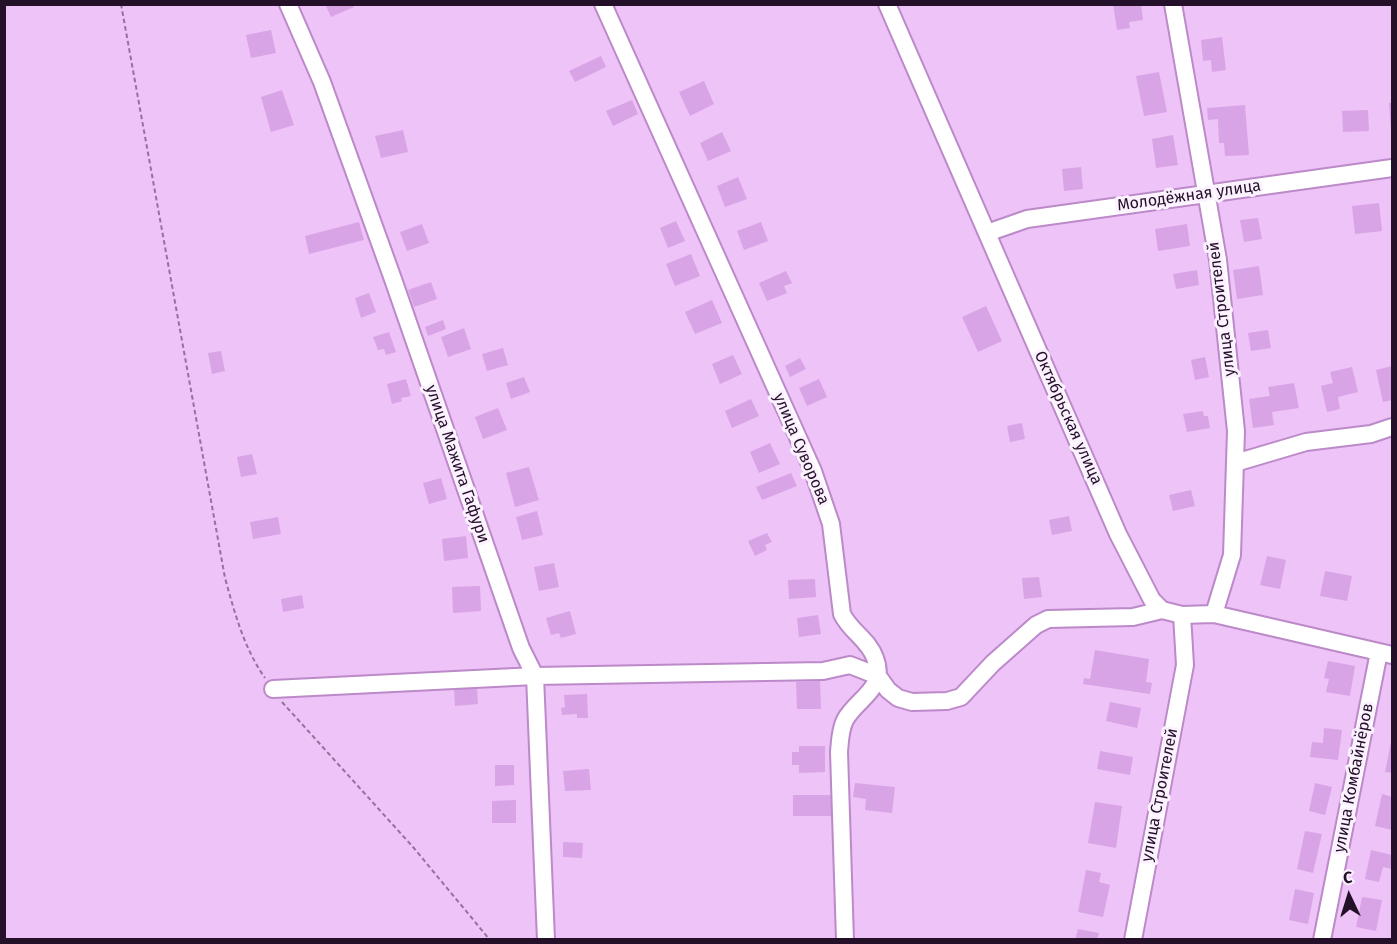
<!DOCTYPE html>
<html>
<head>
<meta charset="utf-8">
<style>
	body { margin:0 }
	#map { position:relative; width:1397px; height:944px; overflow:hidden; background:#eec3f8; font-family:"Fira Sans",sans-serif }
	canvas { display:block }
	.frame { position:absolute; inset:0; border:6px solid #241129; pointer-events:none }
	.north { position:absolute; left:1319px; top:866px; width:60px; height:60px; -webkit-text-stroke:4px #fcf1ff; paint-order:stroke; rotate:356deg; font-size:16px; font-weight:700; line-height:24px; text-align:center; color:#241129 }
	.north::after { content:''; display:block; margin:auto; width:21px; height:27px; background:#241129; clip-path:polygon(50% 0,100% 100%,50% 72%,0 100%) }
</style>
</head>
<body>
<div id="map">
<canvas width="1397" height="944"></canvas>
<div class="frame"></div>
<div class="north">С</div>
</div>
<script>
const ctx = document.querySelector('canvas').getContext('2d');
ctx.lineJoin = 'round';
function fill(path, color) {
  ctx.fillStyle = color;
  ctx.fill(path, 'evenodd');
}
function trace(path, color, width, dash) {
  ctx.strokeStyle = color;
  ctx.lineWidth = width;
  ctx.lineCap = dash ? 'butt' : 'round';
  ctx.setLineDash(dash || []);
  ctx.stroke(path);
}
function label(font, color, halo, rows, align = 'center') {
  ctx.font = font + ' "Fira Sans",sans-serif';
  ctx.lineWidth = 6;
  ctx.setLineDash([]);
  ctx.textBaseline = 'middle';
  ctx.strokeStyle = halo;
  ctx.fillStyle = color;
  for (const [text, x, y, turn = 0] of rows) {
    ctx.save();
    ctx.translate(x, y);
    ctx.rotate((+turn || 0) * Math.PI / 180);
    ctx.textAlign = isNaN(turn) ? turn : align;
    if (halo) ctx.strokeText(text, 0, 0);
    ctx.fillText(text, 0, 0);
    ctx.restore();
  }
}
fill(new Path2D(`
	M325 4H353L354 7 331 17Z
	M1113 4H1141L1143 20 1129 22 1130 28 1117 30Z
	M271 30 276 53 251 58 246 35Z
	M1222 37 1226 70 1212 72 1211 60 1203 61 1201 40Z
	M601 56 606 67 575 82 569 71Z
	M1159 72 1167 112 1144 116 1136 76Z
	M704 81 714 104 690 116 679 92Z
	M282 90 294 125 271 132 261 97Z
	M632 100 638 114 613 126 606 111Z
	M1389 103H1392V130H1391Z
	M1245 105 1249 155 1225 156 1224 143H1219L1218 119 1208 120 1207 108Z
	M1368 110 1369 131 1343 132 1342 111Z
	M403 130 408 152 381 158 375 136Z
	M722 132 731 151 708 161 700 143Z
	M1173 135 1178 165 1156 168 1152 139Z
	M1081 167 1083 189 1064 191 1062 169Z
	M738 177 747 199 725 207 717 186Z
	M1379 203 1382 231 1355 234 1352 206Z
	M1258 218 1262 239 1244 242 1240 220Z
	M676 221 685 241 668 248 660 228Z
	M359 222 364 240 309 254 305 236Z
	M761 222 768 241 744 250 737 231Z
	M422 224 429 243 407 251 400 232Z
	M1187 224 1190 246 1158 251 1155 229Z
	M691 254 700 276 675 286 666 264Z
	M1259 266 1263 295 1237 299 1233 270Z
	M1197 270 1199 285 1176 289 1173 274Z
	M786 271 792 283 784 286 787 293 767 301 759 283Z
	M431 282 437 299 414 307 408 290Z
	M369 293 376 312 361 318 355 298Z
	M712 300 722 323 695 334 685 312Z
	M986 306 1002 341 978 352 962 317Z
	M443 320 446 329 428 336 425 327Z
	M464 328 471 349 448 357 441 337Z
	M1268 330 1271 348 1251 351 1248 333Z
	M389 332 396 352 386 355 384 349 378 350 373 337Z
	M503 348 508 365 487 371 482 354Z
	M221 351 225 371 212 374 208 353Z
	M733 355 742 374 720 384 712 364Z
	M1205 357 1209 377 1195 380 1191 360Z
	M800 358 806 369 790 377 785 366Z
	M1392 366V400L1383 402 1376 370Z
	M1352 367 1358 392 1338 397 1340 409 1327 412 1321 386 1333 383 1330 372Z
	M524 377 530 392 511 399 506 383Z
	M406 379 411 396 401 398 402 401 392 404 387 384Z
	M819 379 827 397 807 406 799 388Z
	M1294 383 1299 408 1272 412 1274 425 1253 428 1249 399 1270 396 1268 387Z
	M751 399 759 416 732 428 725 411Z
	M498 408 507 430 483 439 475 417Z
	M1203 411 1204 416H1208L1210 428 1187 432 1183 414Z
	M1022 423 1025 439 1010 442 1007 426Z
	M770 443 780 464 759 473 750 452Z
	M252 454 257 474 241 477 237 457Z
	M529 467 539 500 515 507 506 473Z
	M791 473 797 486 762 500 756 487Z
	M441 478 447 499 429 504 423 483Z
	M1191 490 1195 506 1173 511 1169 495Z
	M537 511 543 535 522 540 516 517Z
	M1069 516 1072 531 1052 535 1049 520Z
	M278 517 281 534 253 539 250 522Z
	M767 533 772 542 765 545 767 550 755 556 748 541Z
	M466 536 468 558 444 561 442 539Z
	M1267 556 1286 560 1280 589 1260 585Z
	M554 563 559 587 539 591 534 567Z
	M1325 571 1352 576 1347 601 1320 596Z
	M1039 577 1042 597 1024 599 1022 578Z
	M815 579 816 597 789 599 788 580Z
	M480 586 481 611 453 613 452 587Z
	M302 595 304 608 283 612 281 599Z
	M570 611 576 634 561 638 559 633 551 635 546 618Z
	M818 615 821 634 799 637 797 618Z
	M1095 650 1149 659 1146 682 1152 683 1150 694 1083 684 1084 678 1090 679Z
	M1328 661 1355 666 1350 696 1326 692 1329 679 1324 678Z
	M820 681 821 709H797L796 682Z
	M477 688 478 704 455 706 454 689Z
	M587 694 588 718H577V714L562 715 561 708 565 707 564 695Z
	M1110 702 1141 708 1137 728 1106 721Z
	M1324 728 1342 730 1338 760 1310 757 1312 742 1323 743Z
	M1391 742H1392V773L1385 772Z
	M799 746H825V772L799 773V765H792V752H799Z
	M1100 751 1133 757 1130 775 1097 769Z
	M495 765H514V785L495 786Z
	M589 769 591 790 565 791 563 771Z
	M855 783 895 787 892 813 865 810 866 799 853 797Z
	M1315 783 1332 787 1325 815 1309 811Z
	M1382 794 1392 797V830L1375 826Z
	M793 795H837L838 816H793Z
	M516 800V823H492V801Z
	M1095 802 1122 806 1116 848 1088 843Z
	M1305 831 1322 834 1313 873 1297 869Z
	M563 842 583 843 582 858 563 857Z
	M1371 850 1392 855V869L1383 867 1379 882 1365 879Z
	M1086 870 1101 873 1099 882 1110 885 1103 917 1078 912Z
	M1295 889 1314 893 1308 924 1289 920Z
	M1362 897 1382 900 1376 931 1356 927Z
	M1078 929 1099 933 1097 940H1075Z`), '#d8a4e5');
const minor = new Path2D(`
	M288 4 322 82 394 282 521 648 535 676 546 940
	M603 4 813 471 831 524 842 614C850 631 869 640 875 658 887 689 857 698 845 720 840 730 840 741 839 752L845 940
	M887 4 1118 534 1152 600 1162 610 1182 615 1214 614 1392 655
	M1173 4 1218 260 1236 431 1232 555 1214 614
	M987 233 1027 219 1392 168
	M1235 463 1306 442 1371 434 1392 427
	M273 689 535 676 823 671 850 665 878 676 888 690 898 698 912 702 947 701 961 697 993 663 1036 625 1048 619 1133 617 1162 610
	M1133 940 1185 665 1182 615
	M1322 940 1379 652`);
trace(minor, '#bc89c9', 20);
trace(new Path2D(`
	M121 4 225 578C235 614 244 648 265 678
	M282 702 413 847 490 940`), '#93739b', 2, [4.5, 3]);
trace(minor, '#fff', 16);
label('16px', '#241129', '#fcf1ff', [
	["Молодёжная улица",1189,196,-8],
	["улица Строителей",1222,309,-97],
	["Октябрьская улица",1068,418,66],
	["улица Суворова",801,449,67],
	["улица Мажита Гафури",457,464,71],
	["улица Комбайнёров",1354,778,-79],
	["улица Строителей",1160,795,-79]
]);
</script>
</body>
</html>
